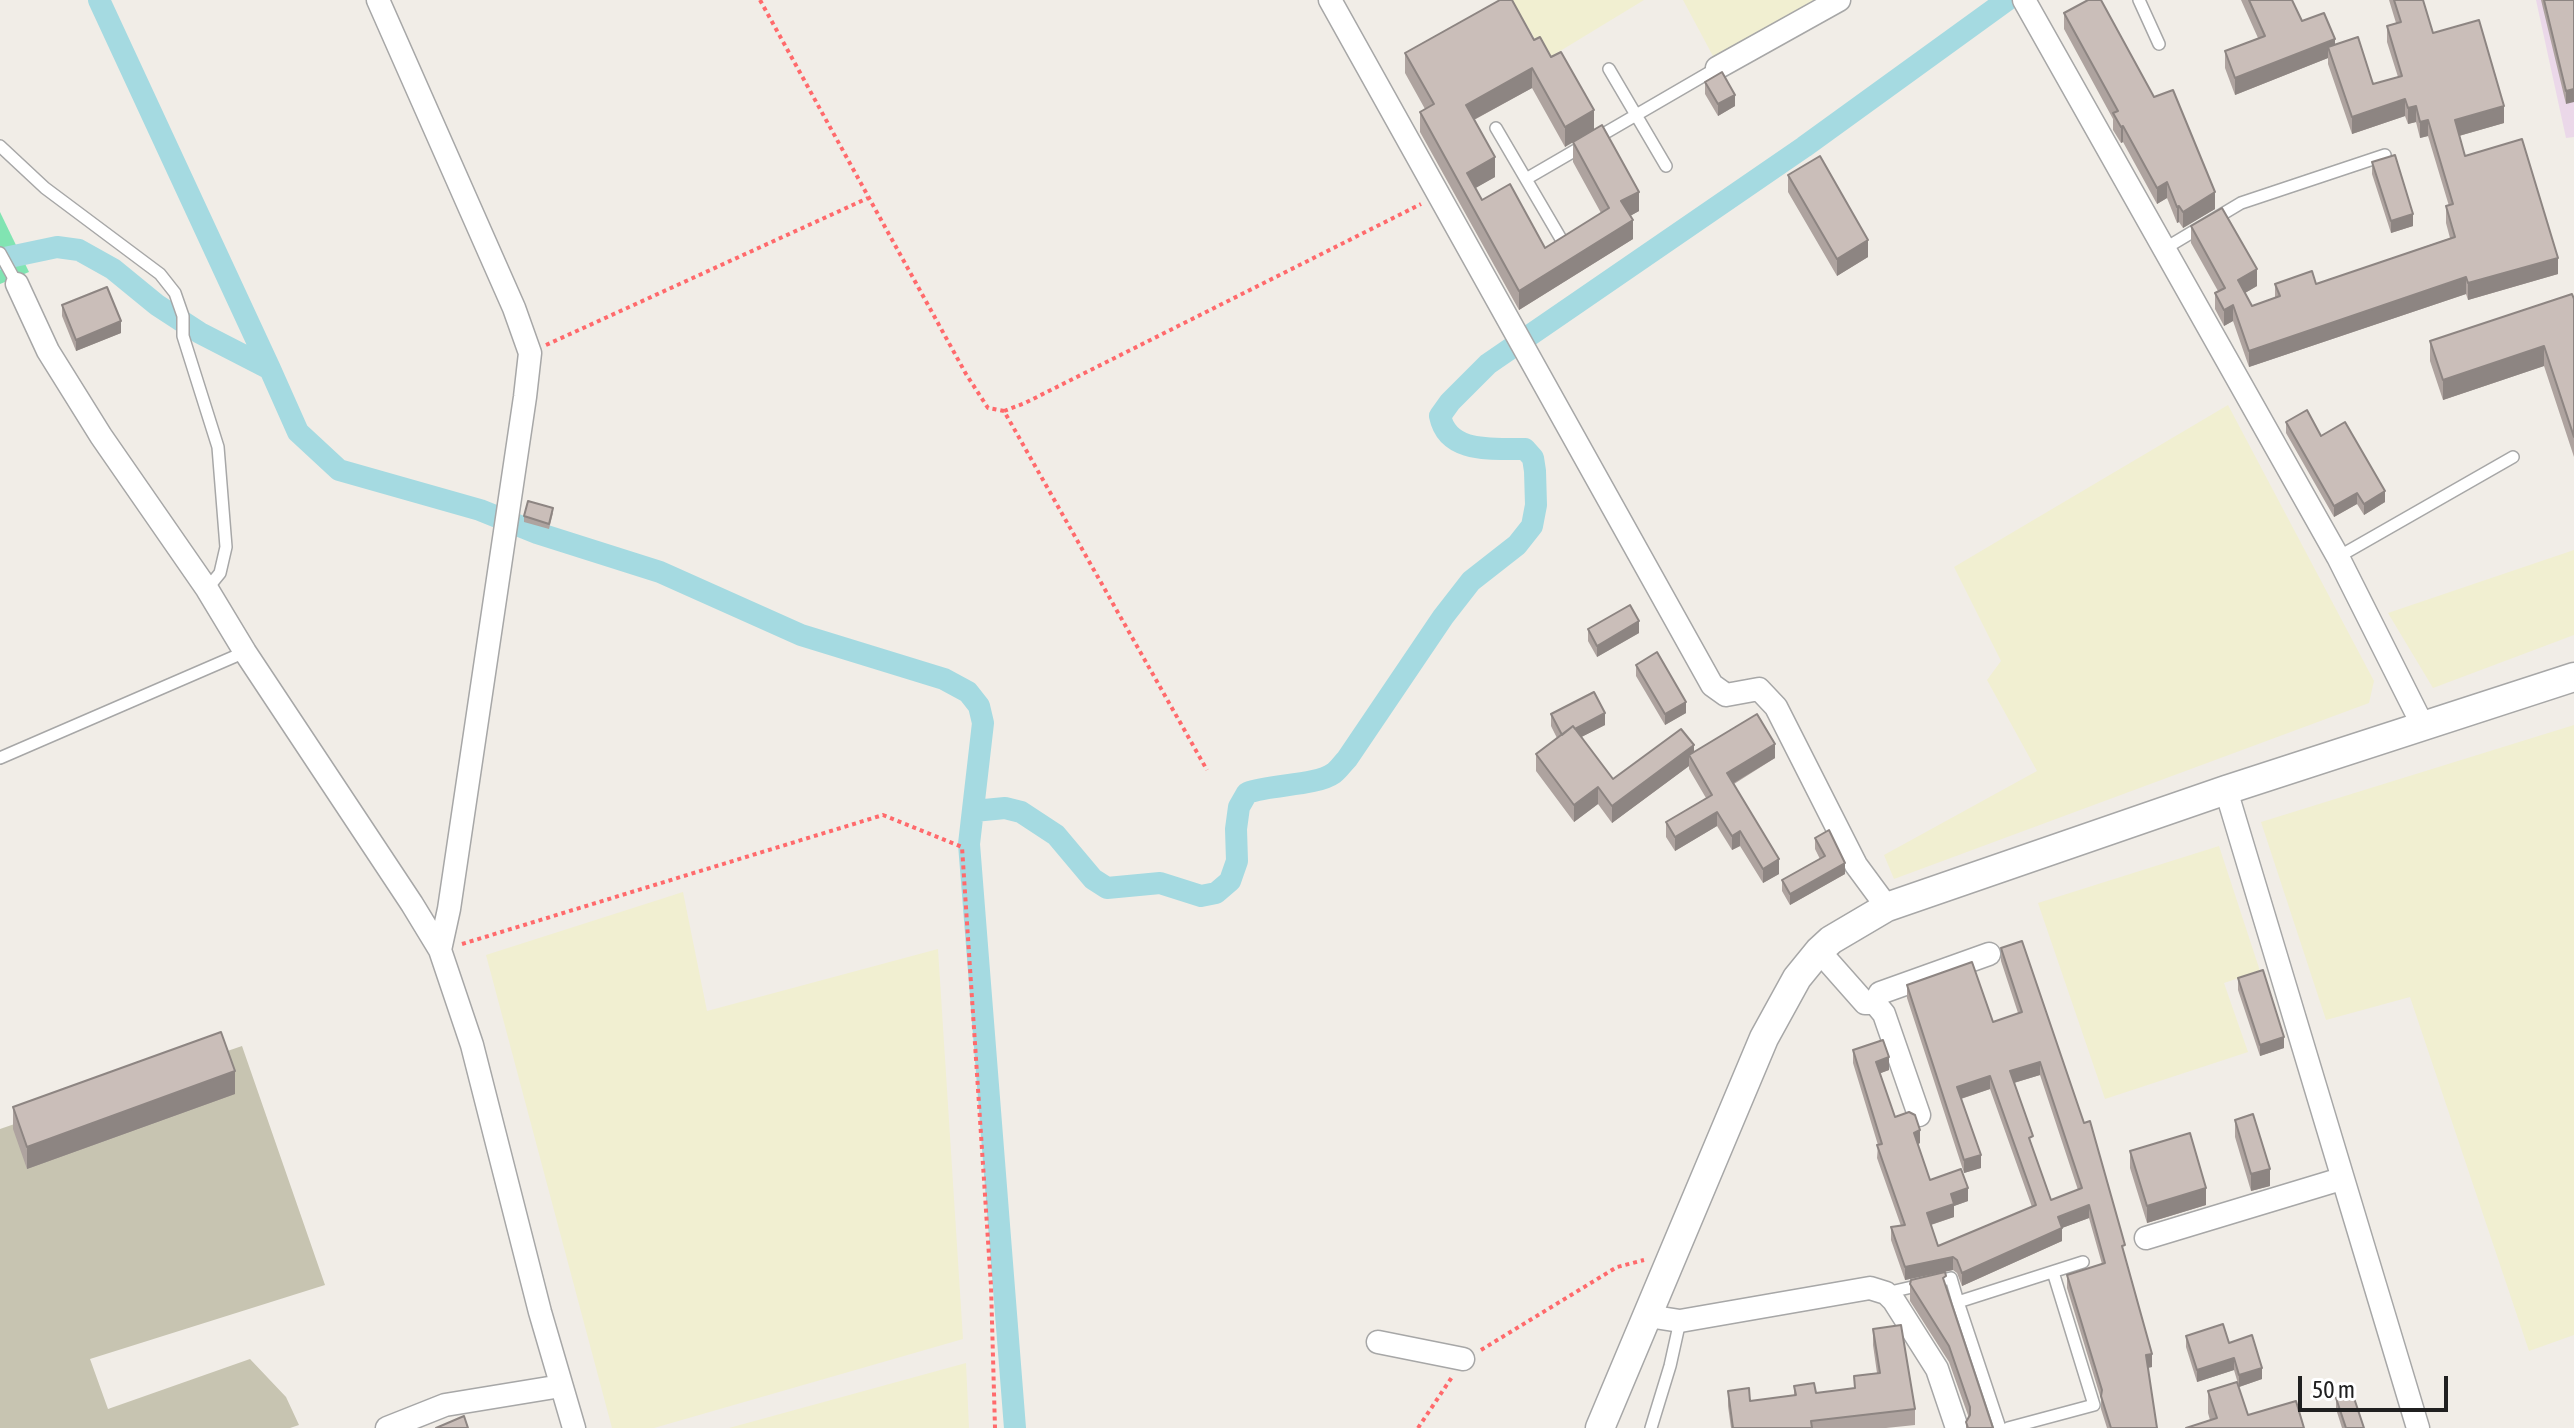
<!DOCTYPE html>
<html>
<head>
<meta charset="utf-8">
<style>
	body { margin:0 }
	#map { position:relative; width:2574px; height:1428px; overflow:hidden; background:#f1ede7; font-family:"Asap Condensed",sans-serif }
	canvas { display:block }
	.scale { position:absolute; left:2298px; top:1376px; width:150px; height:36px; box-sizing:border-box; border:4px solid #202020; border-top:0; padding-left:10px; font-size:24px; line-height:28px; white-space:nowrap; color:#202020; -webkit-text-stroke:6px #fff; paint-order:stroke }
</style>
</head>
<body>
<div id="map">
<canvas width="2574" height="1428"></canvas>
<div class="scale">50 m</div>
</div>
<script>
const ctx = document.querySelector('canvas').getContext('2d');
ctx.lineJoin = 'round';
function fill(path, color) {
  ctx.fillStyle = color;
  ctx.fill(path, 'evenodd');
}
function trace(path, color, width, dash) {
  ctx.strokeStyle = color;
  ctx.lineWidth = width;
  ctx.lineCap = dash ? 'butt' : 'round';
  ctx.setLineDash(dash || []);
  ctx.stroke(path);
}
fill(new Path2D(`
	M2536 0H2574V137L2566 138Z`), '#ebd8e9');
fill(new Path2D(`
	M242 1046 325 1285 90 1359 108 1409 250 1359 286 1397 299 1425 290 1428H0V1129Z`), '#c7c4b1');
fill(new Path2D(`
	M1512 0H1644L1547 59Z
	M1683 0H1823L1714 58Z
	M2228 405 2374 681 2369 703 1894 879 1884 855 2037 771 1987 680 2001 661 1954 567Z
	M2574 550V635L2433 688 2388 613Z
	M2574 725V1335L2529 1351 2410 997 2326 1020 2261 822Z
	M2219 846 2260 971 2224 983 2248 1052 2105 1099 2038 903Z
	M683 892 707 1011 938 949 963 1339 654 1428H612L486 955Z
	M966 1363 969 1428H729Z`), '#f1efd1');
fill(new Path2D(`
	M0 212 29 272 0 284Z`), '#81e4b2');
trace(new Path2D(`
	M99 0 270 369
	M0 259 57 247 79 250 113 269 157 305 200 333 270 369 298 432 339 470 480 510 537 533 660 572 801 635 944 679 968 692 979 706 983 723 969 844 1015 1428
	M974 811 1005 808 1021 812 1056 835 1093 879 1107 888 1160 883 1201 896 1216 893 1230 881 1237 861 1236 829 1239 807 1247 793C1271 784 1316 786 1334 773 1339 769 1343 763 1347 759L1443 617 1471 581 1517 545 1532 526 1536 505 1535 471 1533 458 1525 449C1495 448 1448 455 1440 416L1450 402 1488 364 1804 147 2007 0`), '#a5dae1', 22);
const service = new Path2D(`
	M2139 0 2159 44
	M1609 69 1666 166
	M1496 128 1561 239
	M0 146 45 188 160 274 175 293 183 316V336L218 447 226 547 220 573 207 589
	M1526 179 1717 68
	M2164 249 2241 203 2385 155
	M0 253 17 284
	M2338 557 2513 457
	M0 758 245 652
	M1886 1293 1951 1278 1958 1302 2083 1262
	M1958 1302 2000 1428
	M1651 1428 1670 1366 1680 1321
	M2008 1428 2094 1405 2053 1272`);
const minor = new Path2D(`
	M378 0 514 308 530 353 525 397 449 909 440 950
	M1330 0 1712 685 1726 695 1759 689 1776 707 1856 865 1887 907
	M2024 0 2338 557 2423 726
	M1717 68 1839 0
	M17 284 48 351 101 436 207 589 245 652 412 904 440 950 472 1045 540 1312 574 1428
	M2226 790 2418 1428
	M1819 951 1865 1003H1875L1884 1014 1919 1115
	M1875 1003 1880 993 1989 954
	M2146 1238 2341 1179
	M1648 1316 1680 1321 1870 1288 1886 1293 1894 1301 1937 1369 1957 1428
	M1378 1342 1463 1359
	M387 1428 445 1405 561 1386`);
const tertiary = new Path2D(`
	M1600 1428 1764 1038 1797 978 1819 951 1831 940 1887 907 2226 790 2574 677`);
trace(service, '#a7a7a7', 14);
trace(minor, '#a7a7a7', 25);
trace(tertiary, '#a7a7a7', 31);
trace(new Path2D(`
	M760 0 966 374 988 408 1004 411 1207 770
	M546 345 868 198
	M1004 411 1025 403 1421 204
	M462 944 883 815 962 847 991 1286 995 1428
	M1481 1350 1617 1267 1644 1260
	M1418 1428 1452 1377`), '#ff6a6c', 4, [4, 4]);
trace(service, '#fff', 11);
trace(minor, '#fff', 22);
trace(tertiary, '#fff', 28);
fill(new Path2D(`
	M2241 0H2292L2302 21 2335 45 2373 84 2398 77 2387 42V26L2396 23 2389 0H2423L2433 33 2504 123 2459 136 2465 156 2558 274 2468 300 2466 294 2249 367 2233 321 2224 326 2215 309V293L2218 291 2191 243V226L2257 286 2245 293 2252 306 2275 298V284H2316L2450 238 2446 223V206H2449L2428 136 2420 138 2416 122 2408 124 2405 116 2352 134 2328 64V58L2235 95 2225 68V51L2258 38Z
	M2541 0H2574L2566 104Z
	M2064 13 2215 209 2183 228 2179 222 2177 223 2167 198 2157 204 2123 142 2121 143 2113 130V119L2064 29Z
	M1534 40 1551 57 1594 110 1565 147 1532 88 1474 120 1495 177 1475 188 1482 200 1545 248 1601 213 1573 162V142L1639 211 1630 216 1633 239 1519 310 1420 132V112L1425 109 1405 73V53Z
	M1705 82 1735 106 1718 116 1705 94Z
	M2372 162 2413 226 2391 233 2372 174Z
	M1788 175 1868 257 1837 276 1788 192Z
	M2574 299V457L2544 366 2443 400 2430 361V341Z
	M62 305 121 333 76 351 62 316Z
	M2286 422 2385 502 2364 515 2357 504 2334 517 2286 433Z
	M553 513 549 529 524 522V516Z
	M1588 629 1639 633 1597 657 1588 641Z
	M1636 665 1686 713 1665 725 1636 676Z
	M1551 714 1605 725 1581 737 1613 779 1694 752 1775 758 1734 784 1779 874 1763 883 1740 846 1732 850 1717 826 1675 851 1666 837V822L1706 798 1689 769V766L1612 823 1598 804 1574 822 1536 771V754L1557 738 1551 726Z
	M1815 838 1845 874 1790 905 1782 891V880L1820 859 1815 849Z
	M2001 948 2125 1258 2152 1367 2148 1368 2157 1428H2107L2101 1409V1399L2067 1288V1275L2102 1264 2089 1218 2062 1228V1241L1962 1286 1957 1273 1953 1270 1905 1280 1891 1240V1227L1901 1226 1877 1158 1878 1145 1853 1063V1050L1889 1070 1880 1073 1895 1117 1920 1143 1918 1144 1930 1180 1968 1201 1954 1206V1217L1931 1225 1938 1246 2032 1207 1990 1089 1961 1099 1981 1168 1964 1173 1907 998V985L1993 1022 2018 1013 2001 961ZM2040 1075 2078 1190 2051 1200 2033 1149 2014 1083Z
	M2238 978 2284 1048 2260 1056 2238 990Z
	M235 1094 27 1169 13 1129V1107Z
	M2235 1120 2270 1186 2251 1191 2235 1137Z
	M2130 1151 2206 1205 2147 1223 2130 1168Z
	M1910 1284 1946 1289 1993 1428H1966V1422L1969 1418 1949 1362 1910 1301Z
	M1873 1329 1915 1409V1425L1886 1428H1731L1728 1406V1391L1750 1401 1794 1395V1386L1816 1393 1854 1388V1376L1877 1373 1873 1345Z
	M2186 1336 2229 1343 2262 1379 2239 1387 2234 1370 2197 1382 2186 1347Z
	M2208 1391 2248 1415 2304 1428 2210 1420 2208 1413Z
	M2336 1398 2364 1428H2342L2336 1409Z`), '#aea39f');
fill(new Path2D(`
	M2335 39V56L2328 47V58L2235 95V78Z
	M1532 68V88L1466 124V105Z
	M2574 89V102L2566 104V91Z
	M1735 95V106L1718 116V104Z
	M2405 99V116L2352 134V117Z
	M2416 106V122L2408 124V108Z
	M2504 106V123L2455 137V120Z
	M1594 110V130L1565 147V127Z
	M2428 120V136L2420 138V122Z
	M2123 126V142L2121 143V127Z
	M1495 157V177L1467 193V173Z
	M2167 182V198L2157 204V188Z
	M1639 192V211L1621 221V201Z
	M2215 192V209L2183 228V212Z
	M2179 206V222L2177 223V207Z
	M2413 214V226L2391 233V221Z
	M1633 220V239L1519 310V291Z
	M1868 240V257L1837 276V259Z
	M2558 258V274L2468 300V283Z
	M2257 269V286L2238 297V280Z
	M2466 277V294L2249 367V351Z
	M2233 305V321L2224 326V310Z
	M121 321V333L76 351V340Z
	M2544 346V366L2443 400V380Z
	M2385 491V502L2364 515V504Z
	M2357 493V504L2334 517V506Z
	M1639 621V633L1597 657V646Z
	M1686 702V713L1665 725V714Z
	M1605 713V725L1562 747V736Z
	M1775 744V758L1727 787V773Z
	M1694 745V762L1689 755V766L1612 823V806Z
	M1598 787V804L1574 822V805Z
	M1717 812V826L1675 851V837Z
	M1740 831V846L1732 850V836Z
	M1779 859V874L1763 883V869Z
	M1845 863V874L1790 905V894Z
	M2284 1037V1048L2260 1056V1045Z
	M1889 1057V1070L1876 1075V1062Z
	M2040 1062V1075L2010 1084V1071Z
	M235 1071V1094L27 1169V1147Z
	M1990 1076V1089L1957 1100V1087Z
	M1920 1130V1143L1914 1146V1133Z
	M1981 1155V1168L1964 1173V1160Z
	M2270 1169V1186L2251 1191V1174Z
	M1968 1188V1201L1954 1206V1217L1927 1226V1213L1951 1194Z
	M2206 1188V1205L2147 1223V1206Z
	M2089 1205V1218L2062 1228V1241L1962 1286V1273L2058 1217Z
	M1953 1257V1270L1905 1280V1267Z
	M2152 1354V1367L2146 1368V1355Z
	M2234 1358V1370L2197 1382V1370Z
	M2262 1368V1379L2239 1387V1375Z`), '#8d8582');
const building = new Path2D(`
	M1500 0H1512L1534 40 1540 37 1551 57 1561 52 1594 110 1565 127 1532 68 1466 105 1495 157 1467 173 1482 200 1510 184 1545 248 1609 208 1573 142 1602 125 1639 192 1621 201 1633 220 1519 291 1420 112 1434 104 1405 53Z
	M2088 0H2101L2154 97 2173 90 2215 192 2183 212 2179 206 2177 207 2167 182 2157 188 2123 126 2121 127 2113 113 2118 111 2064 13Z
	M2249 0H2292L2302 21 2324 13 2335 39 2235 78 2225 51 2265 36Z
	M2394 0H2423L2433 33 2479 20 2504 106 2455 120 2465 156 2522 139 2558 258 2468 283 2466 277 2249 351 2233 305 2224 310 2215 293 2225 288 2191 226 2222 208 2257 269 2238 280 2252 306 2280 296 2275 284 2312 271 2316 284 2455 237 2446 206 2453 204 2428 120 2420 122 2416 106 2408 108 2405 99 2352 117 2328 47 2358 37 2373 84 2402 76 2387 26 2401 22Z
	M2544 0H2574V89L2566 91Z
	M1722 72 1735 95 1718 104 1705 82Z
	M2395 155 2413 214 2391 221 2372 162Z
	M1820 156 1868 240 1837 259 1788 175Z
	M107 287 121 321 76 340 62 305Z
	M2572 294 2574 299V437L2544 346 2443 380 2430 341Z
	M2307 410 2321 436 2345 422 2385 491 2364 504 2357 493 2334 506 2286 422Z
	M528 501 553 508 549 524 524 516Z
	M1630 605 1639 621 1597 646 1588 629Z
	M1657 652 1686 702 1665 714 1636 665Z
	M1594 692 1605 713 1575 729 1573 726 1562 735 1551 714Z
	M1757 714 1775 744 1727 773 1779 859 1763 869 1740 831 1732 836 1717 812 1675 837 1666 822 1712 795 1689 755Z
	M1573 726 1613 779 1681 729 1694 745 1612 806 1598 787 1574 805 1536 754Z
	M1829 830 1845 863 1790 894 1782 880 1825 856 1815 838Z
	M2022 941 2084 1123 2090 1121 2125 1245 2122 1246 2152 1354 2146 1355 2157 1428H2111L2101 1396 2102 1390 2067 1275 2105 1263 2089 1205 2058 1217 2062 1228 1962 1273 1957 1260 1953 1257 1905 1267 1891 1227 1905 1225 1877 1145 1882 1144 1853 1050 1883 1040 1889 1057 1876 1062 1895 1117 1909 1112 1915 1115 1920 1130 1914 1133 1930 1180 1961 1169 1968 1188 1951 1194 1954 1204 1927 1213 1938 1246 2036 1205 1990 1076 1957 1087 1981 1155 1964 1160 1907 985 1972 962 1993 1022 2022 1012 2001 948ZM2040 1062 2082 1188 2051 1200 2029 1138 2033 1136 2010 1071Z
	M2263 970 2284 1037 2260 1045 2238 978Z
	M221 1032 235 1071 27 1147 13 1107Z
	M2253 1114 2270 1169 2251 1174 2235 1120Z
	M2190 1133 2206 1188 2147 1206 2130 1151Z
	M1945 1272 1946 1276 1943 1278 1993 1428H1968L1966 1422 1970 1415V1407L1949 1346 1910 1284 1911 1280Z
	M2223 1324 2229 1343 2252 1335 2262 1368 2239 1375 2234 1358 2197 1370 2186 1336Z
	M1901 1325 1915 1409 1811 1421 1812 1428H1733L1728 1391 1749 1388 1750 1401 1796 1395 1794 1386 1814 1383 1816 1393 1855 1388 1854 1376 1880 1373 1873 1329Z
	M2237 1382 2248 1415 2296 1401 2304 1428H2186L2217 1418 2208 1391Z
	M2352 1392 2364 1428H2346L2336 1398Z
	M464 1416 468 1428H436Z`);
fill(building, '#cabeb9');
trace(building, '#8d8582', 2);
</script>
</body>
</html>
